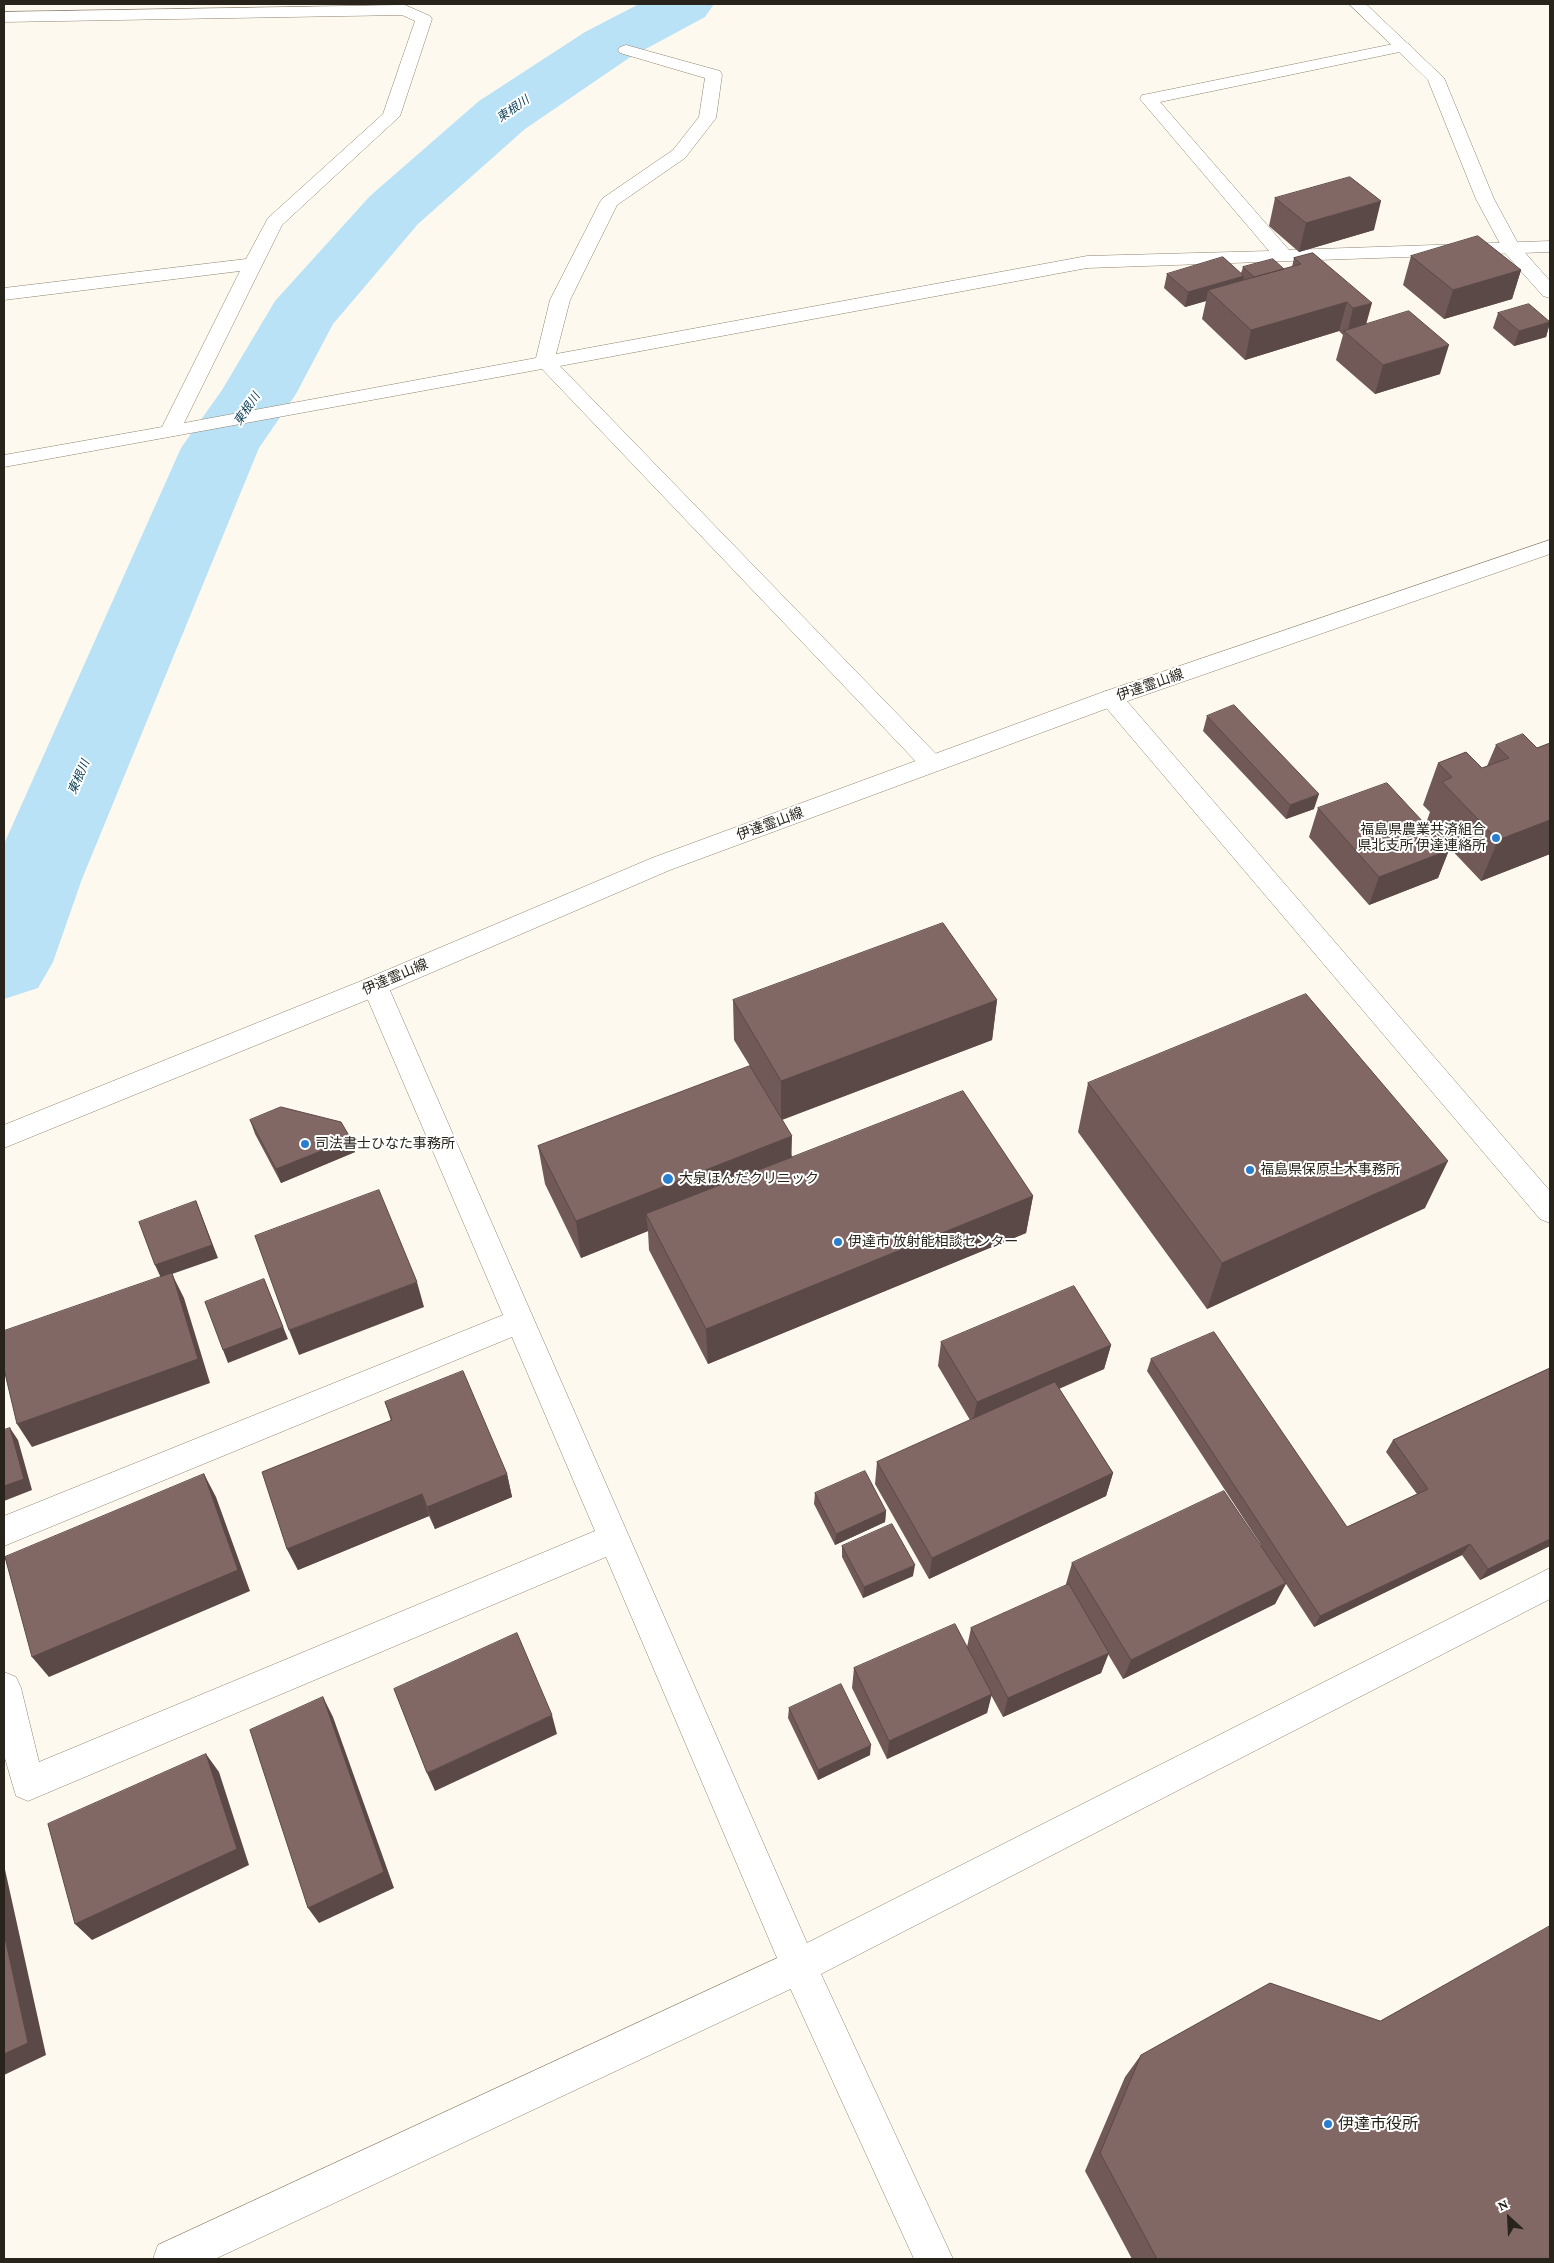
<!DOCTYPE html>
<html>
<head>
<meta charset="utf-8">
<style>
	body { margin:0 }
	#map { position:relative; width:1554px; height:2263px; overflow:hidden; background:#fef9ef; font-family:"Crimson Pro",serif }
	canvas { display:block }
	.frame { position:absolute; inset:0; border:5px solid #28241b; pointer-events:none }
	.north { position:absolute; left:1484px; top:2193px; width:50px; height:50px; -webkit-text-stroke:4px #fff; paint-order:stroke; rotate:335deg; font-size:14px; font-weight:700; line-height:20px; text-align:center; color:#28241b }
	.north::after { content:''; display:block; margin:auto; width:18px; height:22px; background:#28241b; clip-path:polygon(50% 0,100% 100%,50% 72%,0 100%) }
</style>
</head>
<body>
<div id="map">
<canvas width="1554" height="2263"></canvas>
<div class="frame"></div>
<div class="north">N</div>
</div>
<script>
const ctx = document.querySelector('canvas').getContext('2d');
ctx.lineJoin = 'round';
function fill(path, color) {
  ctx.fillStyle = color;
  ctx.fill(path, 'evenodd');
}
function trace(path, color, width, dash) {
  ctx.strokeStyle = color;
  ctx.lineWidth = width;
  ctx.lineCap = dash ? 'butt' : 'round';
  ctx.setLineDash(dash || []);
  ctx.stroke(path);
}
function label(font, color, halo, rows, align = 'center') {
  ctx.font = font + ' "Crimson Pro","Noto Sans JP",serif';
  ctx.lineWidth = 4;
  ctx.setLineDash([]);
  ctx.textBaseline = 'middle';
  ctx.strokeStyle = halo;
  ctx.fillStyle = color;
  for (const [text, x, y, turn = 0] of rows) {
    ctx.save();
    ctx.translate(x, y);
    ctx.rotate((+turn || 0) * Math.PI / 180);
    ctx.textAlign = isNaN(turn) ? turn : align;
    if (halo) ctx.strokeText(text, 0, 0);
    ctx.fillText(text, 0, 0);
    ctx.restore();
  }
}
fill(new Path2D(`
	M639 4H714L705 17 629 58 525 129 418 224 333 324 296 394 259 448 82 879 53 962 38 988 4 999V844L181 448 222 390 275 301 370 196 479 101 585 32Z`), '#b9e2f7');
const minor = new Path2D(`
	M405 5 430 16 432 19 400 116 282 225 184 423 536 358 550 300 600 202 603 198 673 150 699 117 705 78 620 53 618 50 620 47 626 45 720 71 722 75 716 118 685 158 617 205 570 300 556 354 1087 256 1269 251 1140 99 1142 95 1148 94 1403 42 1409 44 1411 47 1409 50 1160 102 1289 250 1550 241V252L1087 268 560 366 940 758 944 764 940 770 932 772 924 770 542 369 4 467V455L162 427 240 271 4 300V288L246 259 268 218 383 114 415 21 402 15 4 22V12Z
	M1111 690 1119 692 1550 1191V1223L1540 1219 1103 704 1099 698 1103 692Z
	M799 1948 812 1953 817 1966 812 1979 215 2259H153L158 2245Z`);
const tertiary = new Path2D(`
	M1349 4H1366L1444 78 1494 199 1520 247 1550 281V298L1543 296 1505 253 1476 199 1428 80Z
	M375 976 384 979 388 986 807 1943 1550 1568V1599L821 1974 953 2259H914L786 1979 606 1557 28 1801 16 1796 4 1755V1672L16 1677 21 1688 39 1762 595 1531 512 1337 4 1546V1516L503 1315 362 986 366 979Z`);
const secondary = new Path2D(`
	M1550 540V554L1119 704 670 870 384 993 4 1148V1125L366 979 652 858 1103 692Z`);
trace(minor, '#8f836e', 1);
trace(tertiary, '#8f836e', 1);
trace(secondary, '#8f836e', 1);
fill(minor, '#fff');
fill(tertiary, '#fff');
fill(secondary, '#fff');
fill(new Path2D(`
	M1275 198 1374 230 1299 252 1269 226Z
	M1313 253 1366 324 1440 374 1375 394 1336 360 1343 335 1339 331 1245 360 1202 319 1206 301 1185 307 1164 288 1167 274 1241 273 1243 267 1284 269 1292 267 1294 258Z
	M1411 256 1521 270 1512 299 1444 319 1403 285Z
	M1498 313 1550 321V323L1546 337 1514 346 1493 328Z
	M1207 716 1314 809 1286 819 1203 731Z
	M1550 743V854L1481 881 1426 823 1430 812 1423 805 1438 763 1482 768 1487 766 1496 745 1537 748Z
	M1318 808 1449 850 1438 878 1369 905 1309 837Z
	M733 1000H997L992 1040 782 1120 792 1157 1033 1196 1026 1233 708 1364 649 1250 648 1231 581 1258 545 1184 538 1146 750 1066 734 1040Z
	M1088 1083 1425 1208 1207 1309 1078 1132Z
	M250 1120 355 1152 281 1183 255 1134Z
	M941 1342 1111 1345 1104 1369 1059 1389 1113 1473 1106 1496 929 1579 875 1484 877 1462 970 1420 938 1366Z
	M1151 1359 1347 1527 1417 1494 1386 1452 1393 1440 1550 1368V1546L1480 1580 1462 1555 1314 1627 1286 1584 1275 1604 1123 1679 1108 1654 1101 1673 1003 1717 991 1695 987 1713 887 1759 852 1688 854 1668 967 1647 971 1628 1066 1586V1584L1072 1563 1261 1545 1147 1371Z
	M385 1402 507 1474 512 1497 435 1529 429 1516 298 1570 287 1549 391 1421Z
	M815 1493 886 1511 885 1522 835 1545 814 1504Z
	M842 1546 913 1576 863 1598 842 1557Z
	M789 1708 870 1755 818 1780 788 1718Z
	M1141 2055 1550 2259H1132L1085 2171 1125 2077Z`), '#705957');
fill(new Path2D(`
	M1381 201 1374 230 1299 252 1306 223Z
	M1521 270 1512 299 1444 319 1453 290Z
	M1244 276 1241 291 1208 290 1206 301 1185 307 1188 292Z
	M1347 302 1339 331 1245 360 1251 330Z
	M1372 303 1364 332 1347 334 1353 308Z
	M1550 322 1546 337 1514 346 1519 331Z
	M1449 345 1440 374 1375 394 1383 365Z
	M1319 794 1314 809 1286 819 1290 805Z
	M1550 820V854L1481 881 1498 840Z
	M1449 850 1438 878 1369 905 1379 877Z
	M997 1000 992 1040 781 1120V1081Z
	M792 1136 791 1174 646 1214 648 1231 581 1258 576 1221Z
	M351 1139 355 1152 281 1183 276 1169Z
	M1448 1161 1425 1208 1207 1309 1222 1263Z
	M1033 1196 1026 1233 708 1364 706 1329Z
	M196 1201 218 1258 172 1274 184 1298 210 1383 32 1447 17 1424 161 1278 155 1265Z
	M264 1279 288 1339 228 1363 223 1350Z
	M417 1282 424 1307 299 1355 289 1330Z
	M1111 1345 1104 1369 972 1425 977 1402Z
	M10 1428 18 1440 32 1490 4 1501V1486Z
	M1113 1473 1106 1496 929 1579 932 1558Z
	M204 1474 216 1497 250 1591 49 1677 32 1657Z
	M507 1474 512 1497 435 1529 427 1507Z
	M422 1494 429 1516 298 1570 287 1549Z
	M886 1511 885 1522 835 1545 836 1534Z
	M1550 1539V1546L1480 1580 1488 1569Z
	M1470 1544 1462 1555 1314 1627 1320 1616Z
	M915 1565 913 1576 863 1598 864 1587Z
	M1286 1583 1275 1604 1123 1679 1131 1660Z
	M1109 1653 1101 1673 1003 1717 1008 1698Z
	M992 1694 987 1713 887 1759 889 1741Z
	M323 1697 333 1717 394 1888 319 1923 308 1908Z
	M552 1715 557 1734 435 1791 427 1773Z
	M871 1745 870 1755 818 1780V1770Z
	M206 1754 219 1772 249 1865 92 1940 75 1924Z
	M4 1865 46 2055 4 2075Z`), '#5b4947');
const building = new Path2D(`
	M1350 177 1381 201 1306 223 1275 198Z
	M1478 236 1521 270 1453 290 1411 256Z
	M1313 253 1372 303 1353 308 1347 302 1251 330 1208 290 1301 264 1294 258Z
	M1223 257 1244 276 1188 292 1167 274Z
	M1273 259 1284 269 1254 277 1243 267Z
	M1529 304 1550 322 1519 331 1498 313Z
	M1409 311 1449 345 1383 365 1344 331Z
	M1234 705 1319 794 1290 805 1207 716Z
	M1523 734 1537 748 1550 743V820L1498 840 1442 782 1452 777 1438 763 1466 752 1482 768 1509 758 1496 745Z
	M1387 783 1449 850 1379 877 1318 808Z
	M943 923 997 1000 781 1081 733 1000Z
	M1306 994 1448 1161 1222 1263 1088 1083Z
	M750 1066 792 1136 576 1221 538 1146Z
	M963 1091 1033 1196 706 1329 646 1214Z
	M281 1107 341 1122 351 1139 276 1169 250 1120Z
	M379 1190 417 1282 289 1330 255 1236Z
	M196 1201 212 1245 155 1265 139 1222Z
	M172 1273 198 1359 17 1424 4 1369V1331Z
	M264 1279 283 1327 223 1350 205 1302Z
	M1074 1286 1111 1345 977 1402 941 1342Z
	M1214 1332 1347 1527 1428 1489 1393 1440 1550 1368V1539L1488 1569 1470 1544 1320 1616 1151 1359Z
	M463 1371 507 1474 427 1507 422 1494 287 1549 262 1472 392 1420 385 1402Z
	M1055 1382 1113 1473 932 1558 877 1462Z
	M10 1428 24 1479 4 1486V1430Z
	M865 1471 886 1511 836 1534 815 1493Z
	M204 1474 238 1570 32 1657 5 1557Z
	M1224 1491 1286 1583 1131 1660 1072 1563Z
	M892 1524 915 1565 864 1587 842 1546Z
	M1069 1584 1109 1653 1008 1698 971 1628Z
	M955 1624 992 1694 889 1741 854 1668Z
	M517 1633 552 1715 427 1773 394 1689Z
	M841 1684 871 1745 818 1770 789 1708Z
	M323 1697 384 1872 308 1908 250 1730Z
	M206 1754 237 1849 75 1924 48 1824Z
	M1550 1926V2259H1157L1100 2153 1141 2055 1270 1983 1380 2021Z
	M4 1933 28 2043 4 2054Z`);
fill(building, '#826865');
trace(building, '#5b4947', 1);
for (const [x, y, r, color] of [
	[1496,838,5,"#297fcd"],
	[305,1144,5,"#297fcd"],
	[1250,1170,5,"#297fcd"],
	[668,1179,6,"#297fcd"],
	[838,1242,5,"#297fcd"],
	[1328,2124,5,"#297fcd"]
]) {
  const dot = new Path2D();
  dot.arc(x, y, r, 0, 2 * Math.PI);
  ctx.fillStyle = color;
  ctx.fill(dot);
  trace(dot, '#fff', 2);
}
label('italic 12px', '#0e4258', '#fff', [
	["東根川",513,109,-35],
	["東根川",247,409,-56],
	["東根川",79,777,-67]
]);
label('14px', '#28241b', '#fff', [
	["伊達霊山線",1150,685,-19],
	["伊達霊山線",770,824,-20],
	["伊達霊山線",395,977,-23]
]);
label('14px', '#28241b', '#fff', [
	["福島県農業共済組合",1486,830,"right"],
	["県北支所 伊達連絡所",1486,846,"right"],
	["司法書士ひなた事務所",315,1144],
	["福島県保原土木事務所",1260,1170],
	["大泉ほんだクリニック",679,1179],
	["伊達市 放射能相談センター",848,1242]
], 'left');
label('16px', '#28241b', '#fff', [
	["伊達市役所",1338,2124]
], 'left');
</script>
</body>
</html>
